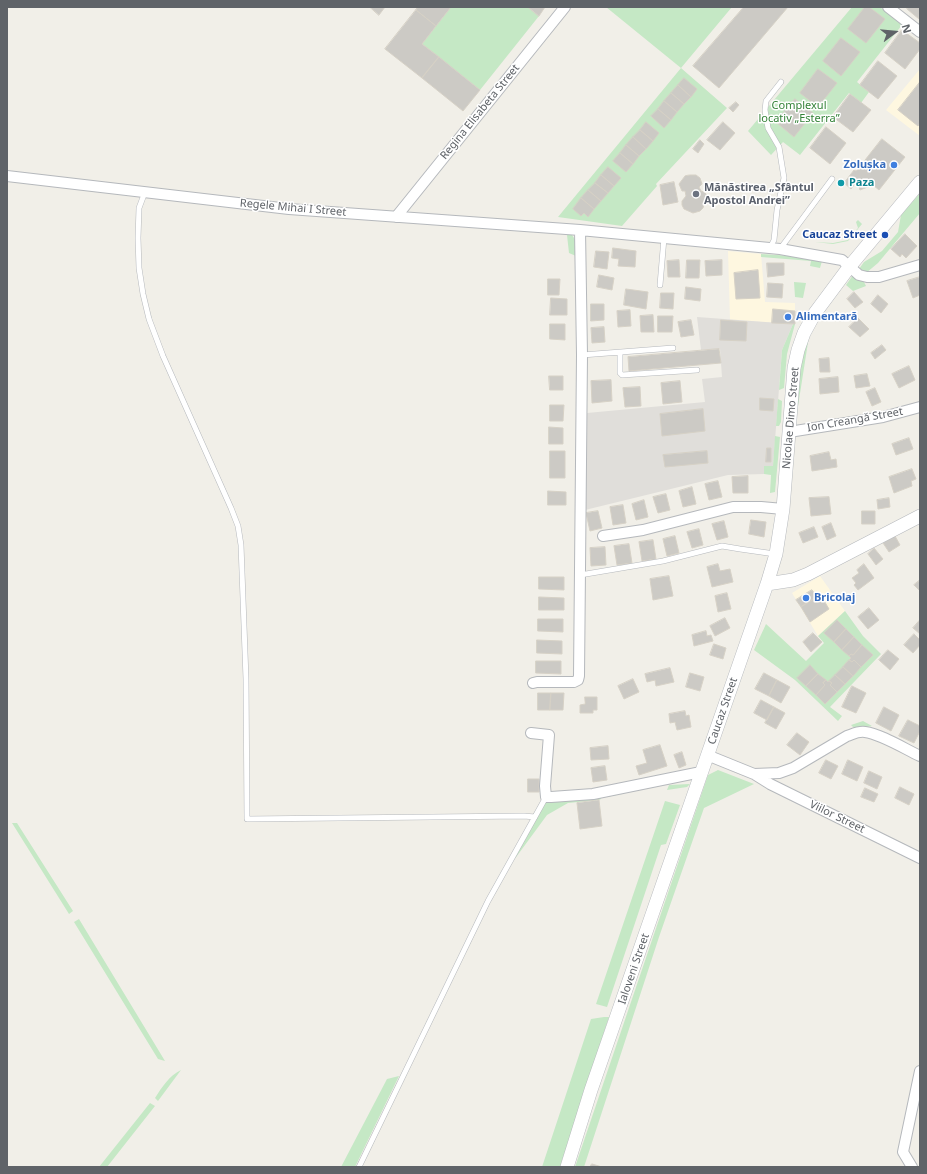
<!DOCTYPE html>
<html>
<head>
<meta charset="utf-8">
<style>
	body { margin:0 }
	#map { position:relative; width:927px; height:1174px; overflow:hidden; background:#f1efe8; font-family:"Noto Sans",sans-serif }
	canvas { display:block }
	.frame { position:absolute; inset:0; border:8px solid #5f6368; pointer-events:none }
	.north { position:absolute; left:875px; top:12px; width:40px; height:40px; -webkit-text-stroke:3px #fff; paint-order:stroke; rotate:74deg; font-size:11px; font-weight:700; line-height:16px; text-align:center; color:#5f6368 }
	.north::after { content:''; display:block; margin:auto; width:14px; height:18px; background:#5f6368; clip-path:polygon(50% 0,100% 100%,50% 72%,0 100%) }
</style>
</head>
<body>
<div id="map">
<canvas width="927" height="1174"></canvas>
<div class="frame"></div>
<div class="north">N</div>
</div>
<script>
const ctx = document.querySelector('canvas').getContext('2d');
ctx.lineJoin = 'round';
function fill(path, color) {
  ctx.fillStyle = color;
  ctx.fill(path, 'evenodd');
}
function trace(path, color, width, dash) {
  ctx.strokeStyle = color;
  ctx.lineWidth = width;
  ctx.lineCap = dash ? 'butt' : 'round';
  ctx.setLineDash(dash || []);
  ctx.stroke(path);
}
function label(font, color, halo, rows, align = 'center') {
  ctx.font = font + ' "Noto Sans",sans-serif';
  ctx.lineWidth = 3;
  ctx.setLineDash([]);
  ctx.textBaseline = 'middle';
  ctx.strokeStyle = halo;
  ctx.fillStyle = color;
  for (const [text, x, y, turn = 0] of rows) {
    ctx.save();
    ctx.translate(x, y);
    ctx.rotate((+turn || 0) * Math.PI / 180);
    ctx.textAlign = isNaN(turn) ? turn : align;
    if (halo) ctx.strokeText(text, 0, 0);
    ctx.fillText(text, 0, 0);
    ctx.restore();
  }
}
fill(new Path2D(`
	M920 69V136L886 110Z
	M728 251 761 254 765 302 795 303V324L730 320Z
	M820 576 845 611 818 636 792 593Z`), '#fef7e0');
fill(new Path2D(`
	M697 317 793 324 782 350 773 466H765L764 474 728 475 585 510 586 416 587 413 705 402 702 379 722 377 720 349 701 350Z`), '#e0deda');
fill(new Path2D(`
	M451 7H528L539 16 480 90 422 44Z
	M606 7H732L681 68 727 108 656 184 657 186 622 226 558 217 681 68Z
	M852 7H880L902 25 857 82 869 92 861 103 849 93 800 155 783 142 771 155 748 131Z
	M920 193V213L878 263 866 273 859 269 864 262 882 251 898 232 901 215Z
	M858 220 862 224 848 241 833 244 815 242 833 243 848 240 858 228 856 222Z
	M567 235H572L576 241V256L569 253Z
	M761 254 793 256 822 261 820 268 810 266 811 261 761 257Z
	M853 275 862 278 866 286 853 291 846 285Z
	M794 282 806 283 803 298 795 297Z
	M793 324H795L787 354 784 388 779 390 782 350Z
	M809 336 796 419C798 390 798 363 809 336Z
	M778 399 782 401 781 422 779 426H776Z
	M775 436 780 437 775 492 770 493 771 475 764 474V466H773Z
	M845 611 863 636 881 654 830 707 842 716 838 721 795 680 754 650 766 624 806 661 824 643 818 636Z
	M863 721 872 726 855 729 851 725Z
	M718 770 754 784 704 808 659 937 584 1167H575L708 775Z
	M690 784 687 787 667 790 669 785Z
	M622 794 601 798V799L599 800 568 803 547 815 514 860 546 801Z
	M665 801 680 805 666 844 661 845 607 1007 596 1004Z
	M12 823H17L73 911 69 914Z
	M79 919 165 1061 158 1059 74 922Z
	M604 1017H609L560 1167H542L591 1019Z
	M181 1070 158 1101 155 1098C162 1087 169 1076 181 1070Z
	M399 1076 355 1167H341L387 1079Z
	M150 1103 155 1106 107 1167H99Z`), '#c5e8c5');
const building = new Path2D(`
	M370 7H385L379 15Z
	M418 7H451L436 26 416 10Z
	M528 7H545L539 16Z
	M744 7H788L719 88 693 66Z
	M865 7H869L885 19 866 43 848 29Z
	M908 7H920L919 19 907 9Z
	M416 10 436 26 422 44 439 57 422 78 385 49Z
	M902 30 920 43V49L905 69 885 53Z
	M841 38 860 52 841 76 823 61Z
	M439 57 480 90 463 111 422 78Z
	M878 61 897 76 878 99 860 85Z
	M818 69 837 83 818 107 800 93Z
	M684 78 697 89 691 97 678 85Z
	M920 82V123L918 126 898 110Z
	M678 85 691 97 684 104 671 93Z
	M671 93 684 104 677 112 664 101Z
	M850 94 871 110 853 132 833 117Z
	M795 99 813 113 794 137 776 122Z
	M664 101 677 112 671 120 658 109Z
	M736 102 739 105 733 112 729 108Z
	M658 109 671 120 664 128 651 116Z
	M646 122 659 133 653 141 640 130Z
	M723 122 735 133 720 150 707 140Z
	M826 127 846 143 830 164 810 148Z
	M640 130 653 141 646 149 633 137Z
	M633 137 646 149 639 156 626 145Z
	M882 139 905 157 879 190 873 185 860 190 857 181 851 189 844 183 854 170 856 171Z
	M700 140 704 144 698 153 693 149Z
	M626 145 639 156 633 164 620 153Z
	M620 153 633 164 626 172 613 161Z
	M608 167 621 178 614 186 601 175Z
	M601 175 614 186 608 193 595 183Z
	M690 175H696L700 178 702 184 699 187 701 191 704 192 707 195 708 200 704 204 703 208 700 211 693 213 684 209 682 205V201L686 196 685 191H682L679 184 685 176Z
	M841 180 844 183 841 187 838 184Z
	M674 182 678 202 663 205 660 185Z
	M595 183 608 193 601 201 588 190Z
	M588 190 601 201 594 209 581 198Z
	M581 198 594 209 588 217 584 213 581 216 573 209Z
	M905 234 917 246 906 258 902 254 900 257 891 249Z
	M613 248 636 251 635 267 618 266 619 259 612 258Z
	M596 251 609 252 607 269 594 267Z
	M679 260 680 277H668L667 261Z
	M687 260H700L699 278H686Z
	M722 260V275L706 276 705 261Z
	M767 263H784V275L768 277Z
	M758 270 760 298 736 299 734 273Z
	M599 275 614 278 612 290 597 287Z
	M920 277V295L913 298 907 281Z
	M548 279H560L559 295H548Z
	M768 283 783 284 782 298 767 297Z
	M686 287 701 289 700 301 685 299Z
	M626 289 648 292 646 309 624 305Z
	M854 292 863 302 855 308 847 299Z
	M661 293H674L673 309 660 308Z
	M878 295 888 304 881 313 871 304Z
	M551 298 567 299V315H550Z
	M591 304H604V320L591 321Z
	M773 309 795 311V324L772 323Z
	M630 310 631 326 618 327 617 311Z
	M653 315 654 332H641L640 316Z
	M658 316H673L672 332H658Z
	M858 318 869 329 860 337 849 327Z
	M691 320 694 335 681 337 678 322Z
	M721 320 747 322 746 341 720 340Z
	M550 324H565V340L550 339Z
	M604 327 605 342 592 343 591 328Z
	M882 345 886 350 875 359 871 353Z
	M719 349 721 363 629 371 628 357Z
	M829 358 830 372H820L819 359Z
	M909 366 915 380 899 388 892 374Z
	M867 374 870 386 856 388 854 376Z
	M549 376H563V390H550Z
	M838 377 839 392 820 394 819 379Z
	M611 380 612 401 592 403 591 381Z
	M680 381 682 402 663 404 661 383Z
	M640 387 641 406 625 407 623 388Z
	M875 388 881 402 872 406 866 392Z
	M760 398 774 399 773 411 760 410Z
	M550 405H564L563 421H550Z
	M703 409 705 431 662 436 660 414Z
	M549 427 563 428V444H549Z
	M909 438 913 449 896 455 892 444Z
	M767 448H771V462H766Z
	M550 451H565V478H550Z
	M707 451 708 463 665 467 663 455Z
	M829 452 831 460 836 459 837 467 812 471 810 456Z
	M912 469 916 479 911 481 912 486 894 493 889 477Z
	M748 476V493H733L732 477Z
	M718 481 722 497 709 500 705 484Z
	M692 487 696 504 683 507 679 491Z
	M548 491 566 492V505H548Z
	M666 494 670 510 658 513 653 497Z
	M829 497 831 514 811 516 809 498Z
	M889 498 890 507 878 509 877 500Z
	M644 500 648 517 636 520 632 504Z
	M623 505 626 523 613 525 610 507Z
	M598 511 602 528 590 531 586 513Z
	M862 511H875V524H862Z
	M751 520 766 522 764 537 749 534Z
	M724 521 728 537 717 540 712 524Z
	M831 523 836 536 827 540 822 527Z
	M814 527 818 537 803 543 799 533Z
	M699 529 703 545 692 548 687 532Z
	M675 536 679 553 667 556 663 539Z
	M895 536 900 545 889 552 883 543Z
	M653 540 656 559 642 561 639 542Z
	M629 544 632 563 617 565 614 546Z
	M605 547 606 565 591 566 590 548Z
	M874 548 883 559 876 565 868 554Z
	M718 564 720 571 730 569 733 582 712 587 707 567Z
	M864 564 874 578 858 590 854 585 856 583 852 578 859 573 857 570Z
	M669 576 673 596 653 600 650 579Z
	M539 577H564V590L539 589Z
	M920 580V591L914 585Z
	M812 590 817 597 801 607 796 600Z
	M727 593 731 609 718 612 715 596Z
	M539 597 564 598V610H539Z
	M817 597 820 602 823 599 829 609 810 622 801 607Z
	M869 608 879 620 868 629 858 617Z
	M725 618 730 628 715 636 710 626Z
	M538 619H563V632L538 631Z
	M837 620 846 629 834 642 824 633Z
	M920 620V634L913 628Z
	M846 629 854 637 842 650 834 642Z
	M706 631 707 636 711 635 713 641 694 646 692 635Z
	M813 633 822 642 811 652 803 642Z
	M914 634 920 640V645L913 653 904 645Z
	M854 637 862 645 853 655 851 654 849 656 842 650Z
	M537 640 562 641V654L537 653Z
	M714 644 726 648 723 659 710 655Z
	M862 645 873 655 861 667 854 660 852 662 849 660 851 658 849 656 851 654 853 655Z
	M888 650 899 659 890 670 879 660Z
	M849 660 852 662 854 660 861 667 853 676 843 667Z
	M536 661H561V674L536 673Z
	M810 665 818 674 806 686 797 678Z
	M843 667 853 676 845 684 835 675Z
	M670 668 674 682 656 686 655 680 647 682 645 674Z
	M690 673 704 677 700 691 686 687Z
	M764 673 777 680 769 696 755 689Z
	M818 674 826 680 823 683 825 685 816 695 806 686Z
	M835 675 845 684 837 692 830 685 832 683 829 681Z
	M633 679 639 692 624 699 618 686Z
	M777 680 790 687 781 703 769 696Z
	M826 680 828 682 829 681 832 683 830 685 837 692 825 704 816 695 825 685 823 683Z
	M852 686 866 693 856 713 842 707Z
	M538 693H551L550 710H538Z
	M551 693H564L563 710H550Z
	M585 697H597V710H593V713H580V705L585 704Z
	M761 700 774 707 767 720 754 713Z
	M774 707 785 713 776 729 765 723Z
	M884 707 899 715 891 731 876 723Z
	M685 711 686 716 689 715 691 727 677 730 675 722 670 723 669 714Z
	M908 720 920 726V731L914 743 899 736Z
	M797 733 809 742 800 755 787 745Z
	M660 745 667 766 639 775 636 766 647 763 643 750Z
	M608 746 609 759 591 760 590 748Z
	M682 752 686 765 679 768 674 755Z
	M826 760 838 766 831 779 819 773Z
	M848 760 863 767 857 781 842 774Z
	M605 766 607 780 593 782 591 768Z
	M869 771 882 777 877 789 864 783Z
	M528 779H539V792H528Z
	M900 787 914 794 909 805 895 798Z
	M865 788 878 794 874 802 861 797Z
	M599 800 602 826 580 829 577 803Z
	M592 1164 602 1167H590Z`);
fill(building, '#cccac5');
trace(building, '#d6d1c6', 1);
const service = new Path2D(`
	M145 192 139 208 138 238 139 268 143 294 149 319 163 356 231 508 238 526 241 545 246 679 247 819 524 816 535 817
	M770 248 774 240 777 210 784 178 779 147 768 128 765 110 766 101 781 82
	M780 249 832 179
	M660 285 664 238
	M620 353V373L622 375 697 370
	M582 355 673 348
	M580 575 663 561 722 546 740 549 775 554
	M359 1167 488 901 546 797`);
const minor = new Path2D(`
	M888 7 920 32
	M7 176 289 209 580 230 780 249 842 260 859 275 867 277H879L920 265
	M396 217 565 7
	M789 432 883 417 920 407
	M603 536 643 530 733 507H761L783 509
	M533 683 537 682H574L578 680 579 676 582 355 580 230
	M531 733 549 735 545 786 546 797H551L593 794 701 772
	M707 755 754 774 779 773 793 768 847 736C853 734 858 731 865 732 881 734 905 749 920 756
	M754 774 770 784 920 858
	M912 1167 903 1152 920 1071`);
const tertiary = new Path2D(`
	M767 584 793 580 808 574 920 516
	M567 1167 591 1090 767 584 776 554 783 509 794 368 798 350 804 333 815 313 850 266 920 182`);
trace(service, '#b5b8bc', 6);
trace(minor, '#b5b8bc', 12);
trace(tertiary, '#b5b8bc', 14);
trace(service, '#fff', 5);
trace(minor, '#fff', 10);
trace(tertiary, '#fff', 13);
for (const [x, y, r, color] of [
	[894,165,4,"#3f7fe0"],
	[841,183,4,"#0f9aa8"],
	[696,194,4,"#6b7280"],
	[885,235,4,"#1a4fb4"],
	[788,317,4,"#3f7fe0"],
	[806,598,4,"#3f7fe0"]
]) {
  const dot = new Path2D();
  dot.arc(x, y, r, 0, 2 * Math.PI);
  ctx.fillStyle = color;
  ctx.fill(dot);
  trace(dot, '#fff', 1.5);
}
label('11px', '#348238', '#fff', [
	["Complexul",799,106],
	["locativ „Esterra”",799,119]
]);
label('11px', '#5f6368', '#fff', [
	["Regina Elisabeta Street",480,112,-51],
	["Regele Mihai I Street",293,208,5],
	["Nicolae Dimo Street",791,418,-85],
	["Ion Creangă Street",855,420,-10],
	["Caucaz Street",723,711,-71],
	["Viilor Street",837,817,26],
	["Ialoveni Street",634,969,-71]
]);
label('bold 11px', '#366cbe', '#fff', [
	["Zolușka",886,165,"right"],
	["Alimentară",796,317],
	["Bricolaj",814,598]
], 'left');
label('bold 11px', '#0d838f', '#fff', [
	["Paza",849,183]
], 'left');
label('bold 11px', '#5b616d', '#fff', [
	["Mănăstirea „Sfântul",704,188],
	["Apostol Andrei”",704,201]
], 'left');
label('bold 11px', '#164399', '#fff', [
	["Caucaz Street",877,235]
], 'right');
</script>
</body>
</html>
